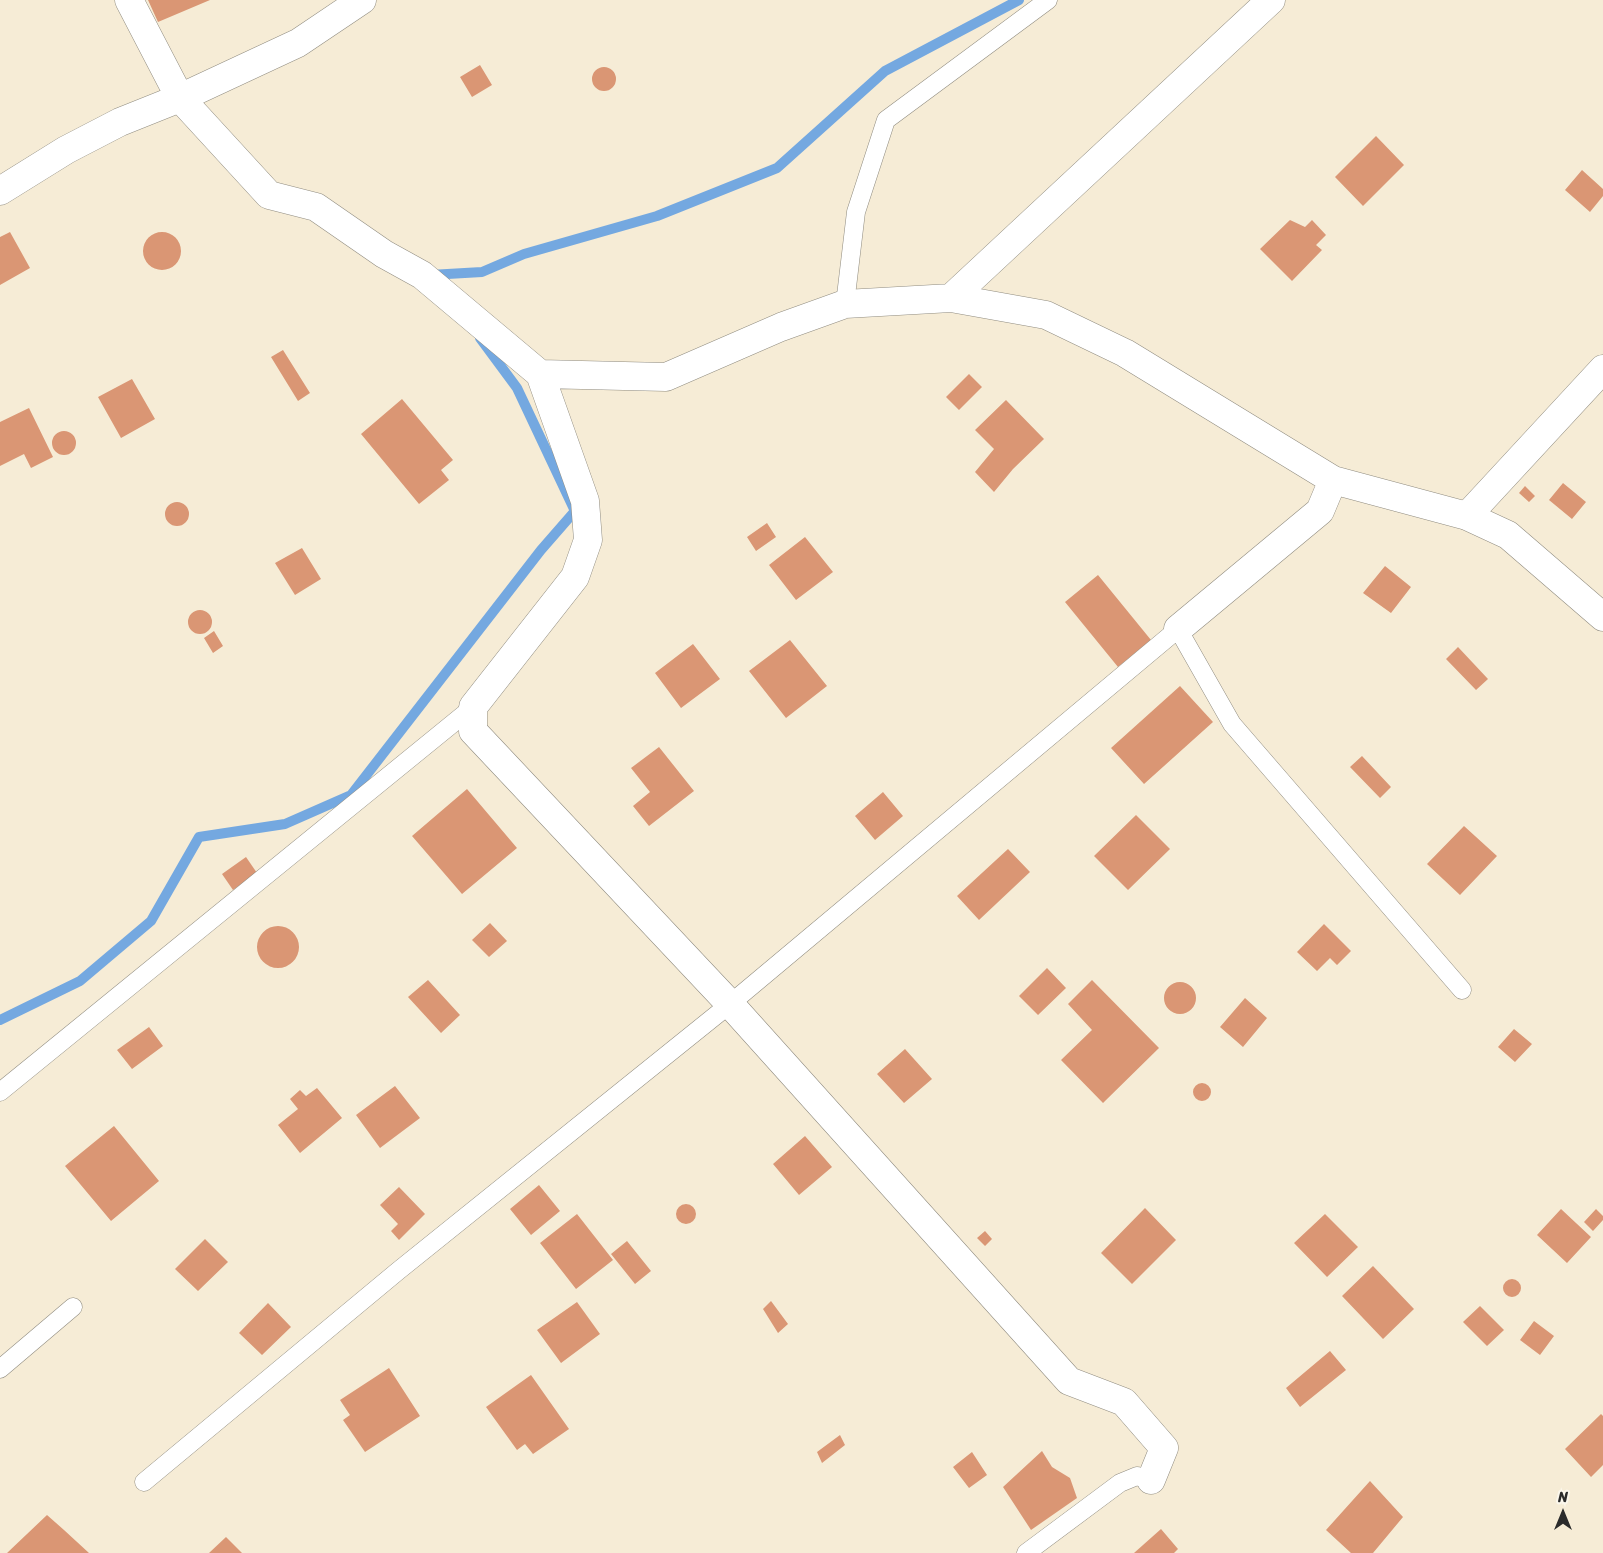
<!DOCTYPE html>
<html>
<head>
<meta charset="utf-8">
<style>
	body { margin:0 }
	#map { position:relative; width:1603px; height:1553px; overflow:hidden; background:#f6ecd6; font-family:Sriracha,sans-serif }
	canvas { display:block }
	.north { position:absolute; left:1538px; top:1488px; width:50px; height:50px; -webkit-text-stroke:4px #fbf7ec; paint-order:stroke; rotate:0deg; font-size:14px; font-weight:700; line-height:20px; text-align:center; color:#2b2b2b }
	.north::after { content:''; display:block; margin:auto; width:18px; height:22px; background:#2b2b2b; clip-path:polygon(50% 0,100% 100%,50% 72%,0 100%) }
</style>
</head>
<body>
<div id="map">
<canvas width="1603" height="1553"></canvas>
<div class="north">N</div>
</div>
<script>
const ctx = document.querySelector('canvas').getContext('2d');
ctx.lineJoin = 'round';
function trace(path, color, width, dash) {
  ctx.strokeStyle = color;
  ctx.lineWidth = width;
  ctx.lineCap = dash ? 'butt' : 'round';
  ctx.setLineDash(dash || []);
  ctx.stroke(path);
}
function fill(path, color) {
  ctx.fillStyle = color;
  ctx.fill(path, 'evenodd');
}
trace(new Path2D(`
	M430 275 482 272 524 254 657 216 777 168 885 71 1019 0
	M0 1020 80 981 151 921 199 837 285 824 351 795 541 550 575 511 517 388 480 338`), '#74a8e0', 10);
fill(new Path2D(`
	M148 0H210L158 22Z
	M480 65 492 85 472 97 460 77Z
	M592 79a12 12 0 1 1 24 0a12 12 0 1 1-24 0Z
	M1376 136 1404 165 1363 206 1335 177Z
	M1582 170 1603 189V196L1590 212 1565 190Z
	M1290 220 1305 227 1312 220 1326 235 1316 245 1322 250 1292 281 1260 249Z
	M143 251a19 19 0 1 1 38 0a19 19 0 1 1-38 0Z
	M10 232 30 268 0 285V237Z
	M283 350 310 393 298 401 271 357Z
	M969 374 982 387 959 410 946 397Z
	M132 379 155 419 121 438 98 397Z
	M402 399 453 460 441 470 449 480 419 504 361 434Z
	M1006 400 1044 439 1013 469 994 492 975 472 994 449 975 430Z
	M29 408 53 457 31 468 24 454 0 466V422Z
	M52 443a12 12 0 1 1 24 0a12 12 0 1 1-24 0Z
	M1563 483 1586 502 1572 519 1549 500Z
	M1525 486 1535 496 1529 502 1519 493Z
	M165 514a12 12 0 1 1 24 0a12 12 0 1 1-24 0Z
	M767 523 776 537 756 551 747 537Z
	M805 537 833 572 796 600 769 565Z
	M302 548 321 579 295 595 275 563Z
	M1385 566 1411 587 1391 613 1363 593Z
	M1098 575 1151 640 1118 667 1065 602Z
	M188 622a12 12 0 1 1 24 0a12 12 0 1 1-24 0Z
	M214 631 223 646 213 653 204 638Z
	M790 640 827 686 786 718 749 671Z
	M693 644 720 679 681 708 655 673Z
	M1458 647 1488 679 1476 690 1446 659Z
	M1180 686 1213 722 1144 784 1111 748Z
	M659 747 694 791 649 826 633 806 650 792 631 768Z
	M1362 756 1391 787 1380 798 1350 767Z
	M467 789 517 848 462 894 412 836Z
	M883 792 903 816 875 840 855 816Z
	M1136 815 1170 849 1128 890 1094 856Z
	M1464 826 1497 856 1460 895 1427 864Z
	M1008 849 1030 872 979 920 957 896Z
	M246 857 257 873 233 890 222 874Z
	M490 923 507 941 489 957 472 940Z
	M1324 924 1351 951 1337 965 1330 958 1317 971 1297 952Z
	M257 947a21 21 0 1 1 42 0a21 21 0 1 1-42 0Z
	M1047 968 1066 988 1038 1015 1019 996Z
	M428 980 460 1015 441 1033 408 997Z
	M1092 980 1159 1048 1103 1103 1061 1060 1092 1030 1068 1004Z
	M1164 998a16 16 0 1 1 32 0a16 16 0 1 1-32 0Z
	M1245 998 1267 1018 1243 1047 1220 1027Z
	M149 1027 163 1046 132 1069 117 1050Z
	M1514 1029 1532 1044 1515 1062 1498 1047Z
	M905 1049 932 1079 904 1103 877 1074Z
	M1193 1092a9 9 0 1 1 18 0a9 9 0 1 1-18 0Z
	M395 1086 420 1118 380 1148 356 1115Z
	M317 1088 342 1118 300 1153 278 1125 298 1109 290 1099 300 1090 306 1096Z
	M114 1126 159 1181 111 1221 65 1166Z
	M805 1136 832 1167 799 1195 773 1164Z
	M539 1185 560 1211 531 1235 510 1209Z
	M399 1187 425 1214 399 1240 391 1231 398 1224 380 1205Z
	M676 1214a10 10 0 1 1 20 0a10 10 0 1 1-20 0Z
	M1145 1208 1176 1240 1132 1284 1101 1253Z
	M1561 1209 1591 1237 1567 1263 1537 1235Z
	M1596 1209 1603 1216V1220L1593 1231 1584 1222Z
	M577 1214 613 1260 576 1289 540 1243Z
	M1325 1214 1358 1247 1327 1277 1294 1243Z
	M985 1231 992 1239 985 1246 977 1238Z
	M205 1239 228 1262 198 1291 175 1269Z
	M627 1241 651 1271 635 1284 611 1254Z
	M1373 1266 1414 1309 1383 1339 1342 1296Z
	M1503 1288a9 9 0 1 1 18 0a9 9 0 1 1-18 0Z
	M771 1301 788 1324 778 1333 763 1309Z
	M577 1302 600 1334 561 1363 537 1330Z
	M268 1303 291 1327 262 1355 239 1333Z
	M1480 1306 1504 1330 1487 1346 1463 1322Z
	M1534 1321 1554 1336 1540 1355 1520 1340Z
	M1330 1351 1346 1370 1300 1407 1286 1388Z
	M389 1368 420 1416 365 1452 343 1420 350 1415 340 1400Z
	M531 1375 569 1429 533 1454 525 1444 517 1450 486 1407Z
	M1601 1414 1603 1416V1465L1591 1477 1565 1449Z
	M840 1435 845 1445 822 1463 817 1452Z
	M1042 1451 1052 1467 1070 1478 1077 1498 1031 1530 1003 1487Z
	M972 1452 987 1475 969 1488 953 1467Z
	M1370 1481 1403 1517 1373 1553H1351L1326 1530Z
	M47 1515 64 1530 89 1553H7Z
	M1161 1529 1178 1549 1174 1553H1134Z
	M226 1537 242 1553H209Z`), '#da9674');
const service = new Path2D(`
	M845 304 856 212 886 120 1048 0
	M0 1092 473 707
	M0 1369 73 1307
	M144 1482 398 1271 730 1004 1178 629 1232 724 1462 990
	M1026 1553 1120 1483 1137 1476 1151 1480`);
const minor = new Path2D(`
	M129 0 180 98 269 195 316 207 384 254 422 275 540 374 585 501 588 540 575 577 473 707V731L730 1004 1069 1381 1124 1402 1164 1448 1151 1480
	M0 191 66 150 120 122 180 98 298 43 362 0
	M951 298 1271 0
	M540 374 666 377 781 327 845 304 951 298 1046 315 1125 353 1333 480 1467 516 1508 535 1603 617
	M1467 516 1603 369
	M1178 629 1320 511 1333 480`);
trace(service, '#908c80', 19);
trace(minor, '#908c80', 29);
trace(service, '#fff', 18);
trace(minor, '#fff', 28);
</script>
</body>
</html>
